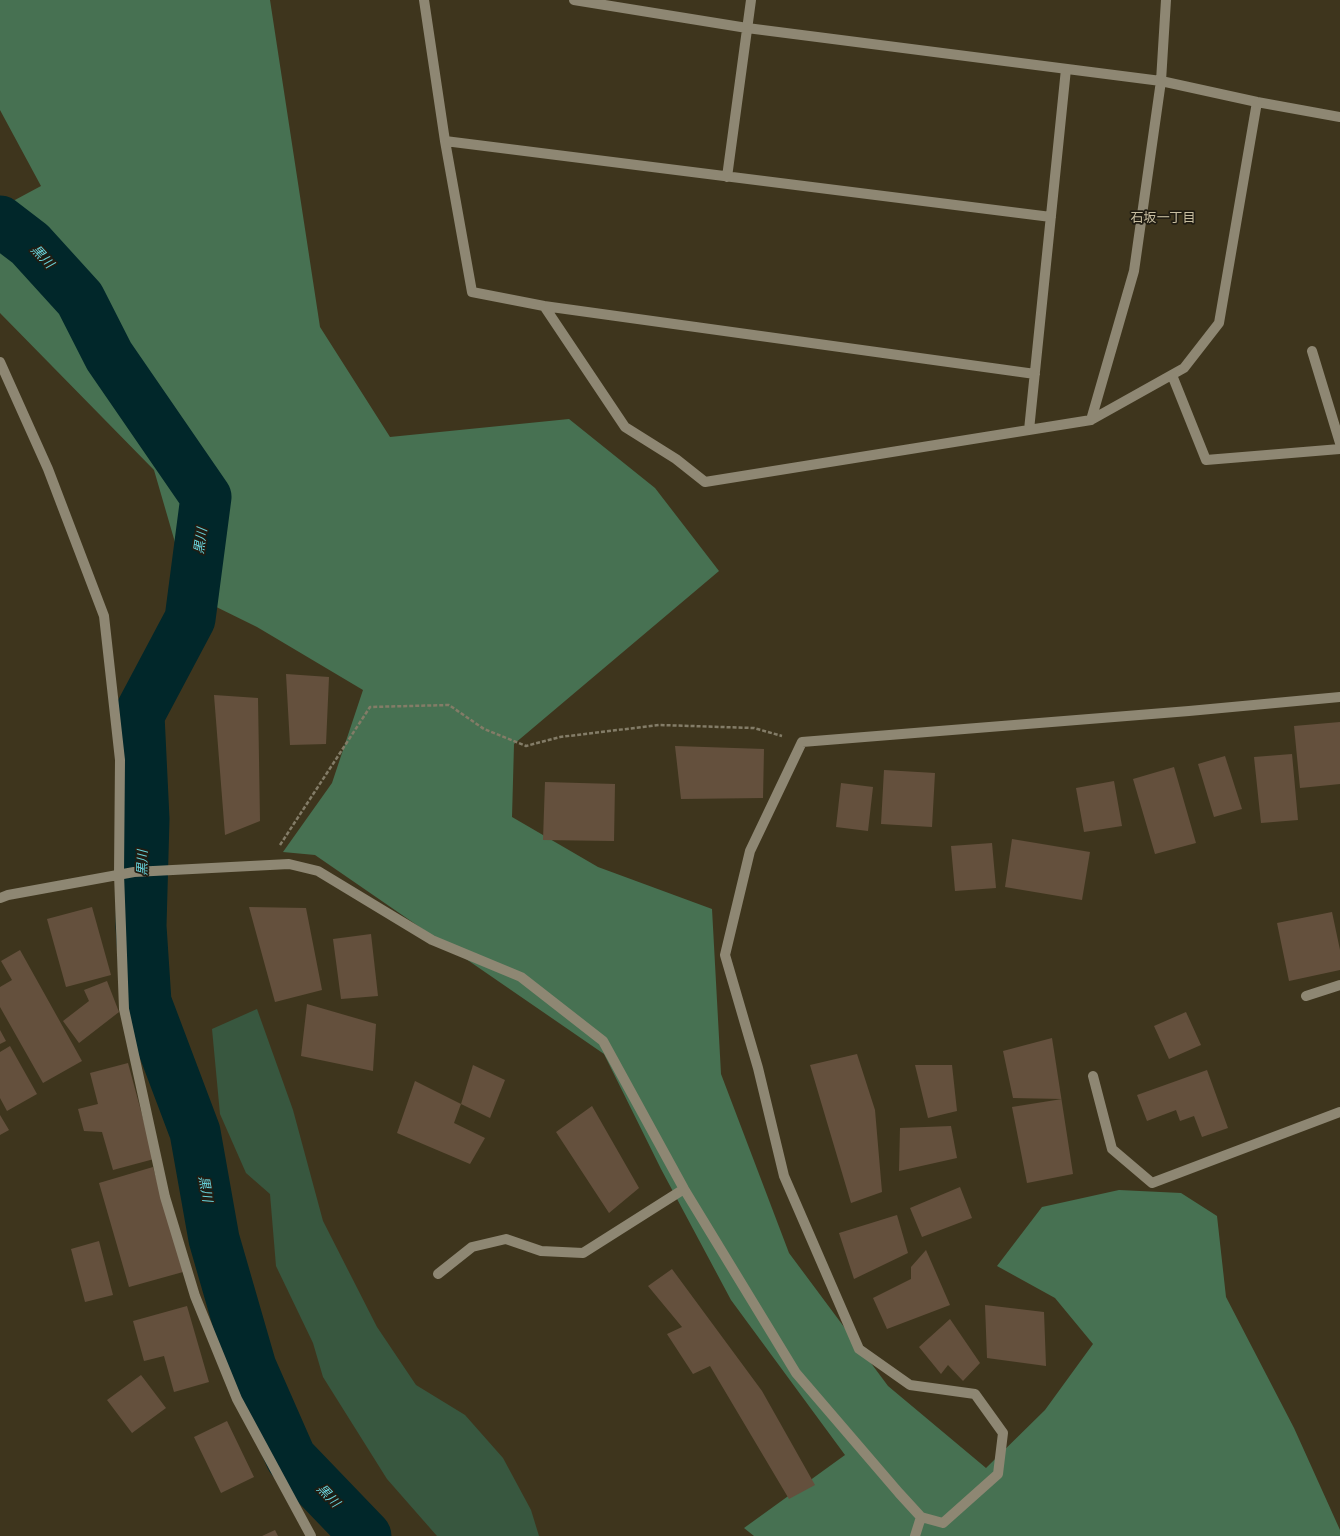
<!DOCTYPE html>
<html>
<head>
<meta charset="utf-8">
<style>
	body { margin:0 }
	canvas { display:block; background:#3e351d }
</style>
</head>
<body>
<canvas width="1340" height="1536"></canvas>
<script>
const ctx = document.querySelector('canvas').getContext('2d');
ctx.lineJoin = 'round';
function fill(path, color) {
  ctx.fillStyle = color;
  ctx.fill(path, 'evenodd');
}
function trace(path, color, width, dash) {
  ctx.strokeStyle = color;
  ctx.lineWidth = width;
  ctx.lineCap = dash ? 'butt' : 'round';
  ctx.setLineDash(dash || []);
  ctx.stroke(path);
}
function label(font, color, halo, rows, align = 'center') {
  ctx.font = font + ' "Roboto Serif","Noto Sans JP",serif';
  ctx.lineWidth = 3.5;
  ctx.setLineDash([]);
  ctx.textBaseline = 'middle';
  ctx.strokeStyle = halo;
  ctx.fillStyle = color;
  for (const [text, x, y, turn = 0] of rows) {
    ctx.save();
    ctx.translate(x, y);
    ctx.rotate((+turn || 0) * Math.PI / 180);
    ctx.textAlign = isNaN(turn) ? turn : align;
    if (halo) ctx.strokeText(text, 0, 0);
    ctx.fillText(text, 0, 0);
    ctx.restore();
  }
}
fill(new Path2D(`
	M257 1009 293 1110 323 1221 377 1327 416 1385 465 1415 503 1458 531 1510 539 1536H437L387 1479 323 1377 313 1343 276 1266 270 1194 246 1173 220 1114 212 1029Z`), '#38573f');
fill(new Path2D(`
	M0 0H270L320 327 390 437 569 419 655 488 719 571 514 744 512 817 598 867 712 909 721 1074 789 1253 888 1386 986 1468 1045 1410 1093 1344 1055 1298 997 1266 1042 1207 1119 1190 1181 1193 1217 1216 1226 1297 1294 1428 1340 1530V1536H754L744 1528 845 1455 731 1300 661 1169 604 1054 315 855 283 852 332 783 363 690 257 627 190 594 154 470 0 313V208L41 186 0 110Z`), '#477152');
trace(new Path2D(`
	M0 221 30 244 80 299 109 356 206 497 190 619 139 715 144 819 141 926 146 1002 195 1132 214 1239 251 1367 291 1458 366 1536`), '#01272a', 51);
fill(new Path2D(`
	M286 674 329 677 326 744 290 745Z
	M214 695 258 698 260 821 225 835Z
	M1340 722V784L1300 788 1294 726Z
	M675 746 764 749 763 798 681 799Z
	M1292 754 1298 820 1261 823 1254 757Z
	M1225 756 1242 809 1214 817 1198 764Z
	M1174 767 1196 843 1155 854 1133 779Z
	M884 770 935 773 932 827 881 824Z
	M1114 781 1122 826 1084 832 1076 788Z
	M545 782 615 784 614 841 543 840Z
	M841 783 873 787 868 831 836 827Z
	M1012 839 1090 852 1082 900 1005 887Z
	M992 843 996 888 955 891 951 846Z
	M92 907 111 975 66 987 47 919Z
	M249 907 306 908 322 990 275 1002Z
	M1332 912 1340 950V970L1289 981 1277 923Z
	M371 934 378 996 341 999 333 939Z
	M20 950 82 1061 43 1083 0 1007V987L12 980 1 961Z
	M107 981 119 1012 79 1043 63 1021 89 1001 84 990Z
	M307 1004 376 1024 373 1071 301 1056Z
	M1186 1012 1201 1045 1169 1059 1154 1026Z
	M0 1030 6 1041 0 1044Z
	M1052 1038 1073 1174 1027 1183 1012 1107 1062 1099 1013 1098 1003 1051Z
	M10 1046 37 1094 7 1111 0 1098V1052Z
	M857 1054 875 1110 882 1192 851 1203 810 1065Z
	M128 1063 154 1159 113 1170 102 1132 84 1131 78 1109 98 1104 90 1073Z
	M473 1065 505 1080 490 1118 461 1104Z
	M915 1065H952L957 1111 928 1118Z
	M1207 1070 1228 1128 1202 1137 1194 1116 1180 1121 1176 1110 1147 1121 1137 1095Z
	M415 1081 461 1104 454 1123 485 1138 470 1164 397 1133Z
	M592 1106 639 1188 609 1213 556 1132Z
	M0 1115 9 1130 0 1135Z
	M951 1126 957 1158 899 1171 900 1128Z
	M153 1167 183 1272 129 1287 99 1183Z
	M960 1187 972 1218 922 1237 910 1208Z
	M897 1215 908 1253 854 1279 839 1233Z
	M99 1241 113 1295 85 1302 71 1249Z
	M926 1250 950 1305 887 1329 873 1298 911 1279V1267Z
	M672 1269 762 1391 815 1485 789 1499 710 1366 693 1374 667 1334 682 1327 648 1286Z
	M985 1305 1044 1312 1046 1366 987 1358Z
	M187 1306 209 1382 174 1392 164 1356 144 1361 133 1321Z
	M950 1319 980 1363 963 1381 948 1365 941 1374 919 1347Z
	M141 1375 166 1408 132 1433 107 1400Z
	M227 1421 254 1477 221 1493 194 1437Z
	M275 1530 278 1536H262Z`), '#64503d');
trace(new Path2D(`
	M280 845 370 707 449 705 484 729 526 746 560 737 659 725 754 728 782 736`), '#837c67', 2.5, [4, 2]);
trace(new Path2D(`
	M424 0 445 141 472 292 544 306 625 427 676 459 705 482 1091 420 1184 368 1219 323 1257 102
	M574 0 747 28 1161 81 1257 102 1340 117
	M445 141 1051 217
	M727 177 751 0
	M544 306 1035 374
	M1312 351 1340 443
	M0 362 48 469 104 616 120 760 119 874 124 1009 165 1197 195 1296 237 1399 311 1536
	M1172 375 1206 460 1340 449
	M1091 420 1134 271 1161 81 1166 0
	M1029 430 1066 69
	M0 898 8 895 134 872 289 864 318 871 432 940 521 977 603 1041 684 1189 796 1373 899 1493 921 1517 943 1523 998 1474 1003 1433 975 1394 910 1385 859 1349 784 1176 758 1068 725 955 750 851 802 742 1189 711 1340 697
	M1306 996 1340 985
	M1093 1076 1112 1149 1152 1183 1340 1112
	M438 1274 472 1247 506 1239 541 1251 583 1253 684 1189
	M915 1536 921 1517`), '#8e8773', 10);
label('13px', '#c8bea1', '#211d13', [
	["石坂一丁目",1163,218]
]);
label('italic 13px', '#68d3db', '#211d13', [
	["黒川",42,257,47],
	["黒川",201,541,-82],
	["黒川",143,863,-89],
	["黒川",205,1189,80],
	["黒川",328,1496,46]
]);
</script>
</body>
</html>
